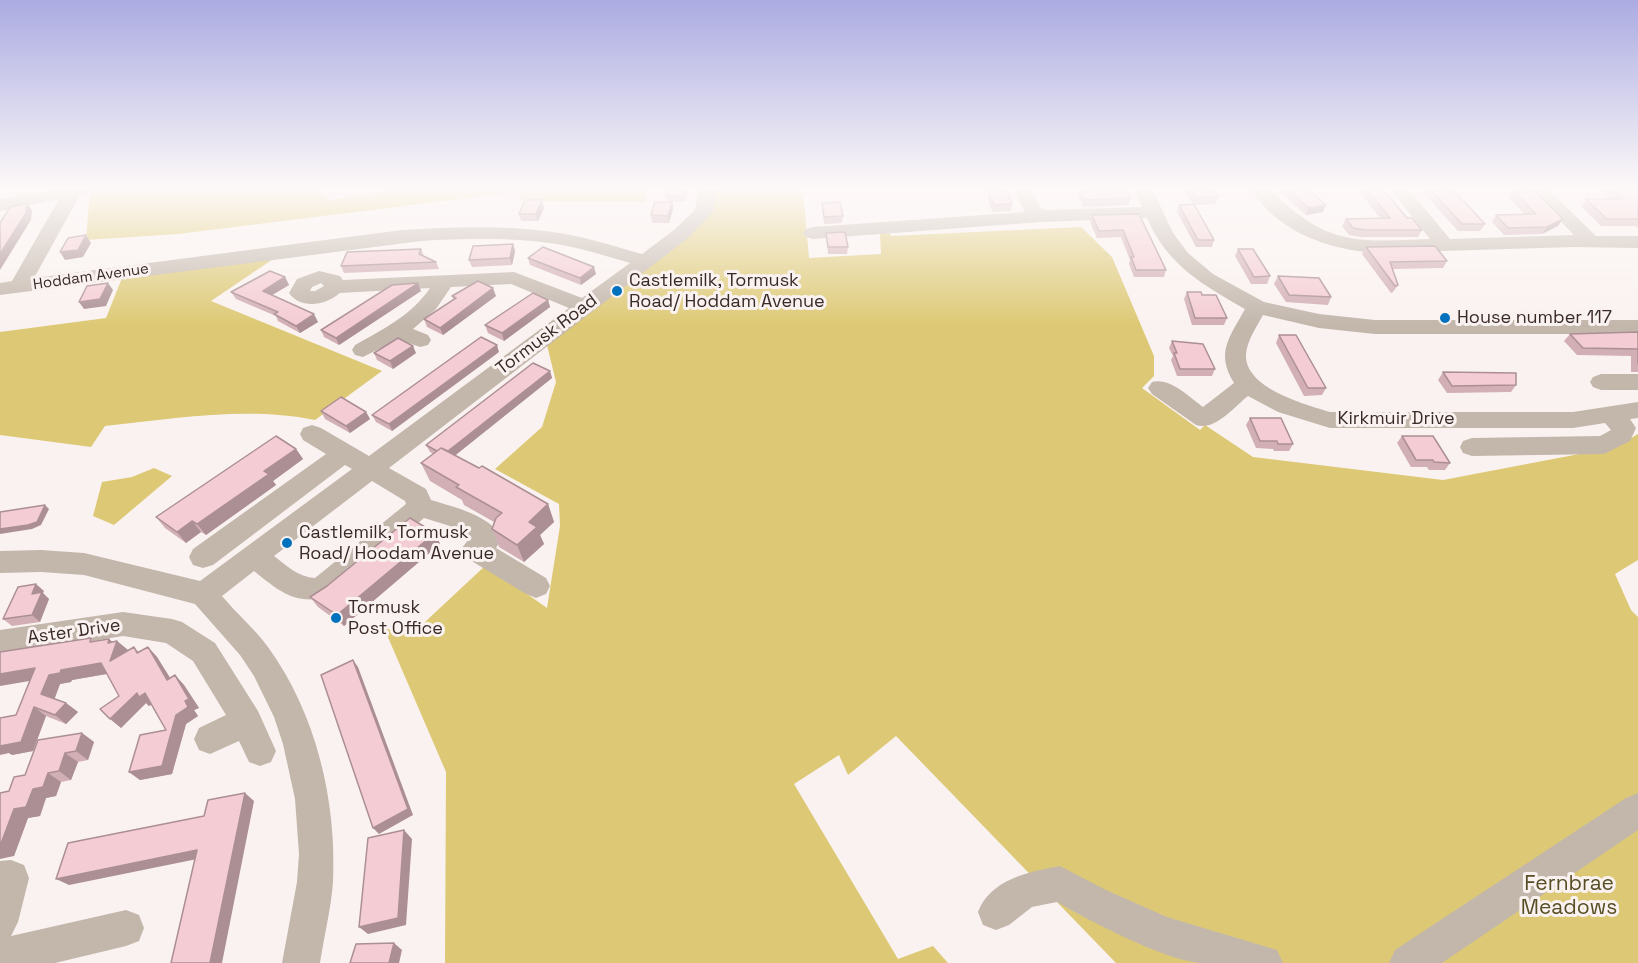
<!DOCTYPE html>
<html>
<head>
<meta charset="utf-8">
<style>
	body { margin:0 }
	canvas { display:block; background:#faf2f0 }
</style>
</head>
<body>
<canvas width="1638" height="963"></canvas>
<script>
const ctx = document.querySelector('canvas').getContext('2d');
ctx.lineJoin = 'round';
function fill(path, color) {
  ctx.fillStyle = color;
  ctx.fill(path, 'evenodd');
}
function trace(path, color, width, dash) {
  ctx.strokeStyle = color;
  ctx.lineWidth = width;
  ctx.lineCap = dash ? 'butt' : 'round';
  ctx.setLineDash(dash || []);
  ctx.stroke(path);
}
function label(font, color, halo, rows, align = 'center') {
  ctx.font = font + ' "Space Grotesk",sans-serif';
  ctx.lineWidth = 6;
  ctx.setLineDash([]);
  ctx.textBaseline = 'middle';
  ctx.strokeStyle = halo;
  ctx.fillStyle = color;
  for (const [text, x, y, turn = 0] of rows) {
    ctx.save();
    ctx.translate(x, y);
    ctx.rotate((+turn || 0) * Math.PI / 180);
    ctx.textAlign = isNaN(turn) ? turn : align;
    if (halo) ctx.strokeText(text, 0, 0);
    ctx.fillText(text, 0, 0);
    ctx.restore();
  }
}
fill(new Path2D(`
	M90 190H316L330 200 392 190H647L646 202 521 201 517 192 178 234 86 240Z
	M715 190H803L809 258 881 254 880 234 890 233 891 236 1081 227 1112 257 1154 356V376L1142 388 1200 430 1205 425 1253 457 1443 480 1616 447 1638 434V560L1615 574 1631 610 1638 617V963H1116L896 736 848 775 839 755 794 784 898 959 933 946 948 963H445L446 772 384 628 411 635 486 565 547 608 560 526 559 504 495 469 542 427 556 382 547 345 716 195Z
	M276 257 211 301 382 371 315 420C246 406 174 419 105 426L91 447 0 435V332L106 318 122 278Z
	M154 468 172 476 114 525 93 516 102 482 132 477Z`), '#ddc975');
fill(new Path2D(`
	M52 190H88L85 194 80 195 34 278 402 230C452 227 503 225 553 232 583 236 613 246 642 254L674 230 695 210 699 190H717L713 212 688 238 389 468 426 489 431 500C454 507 490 515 502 538L496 548 546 578 550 586 546 594 536 598 526 594 465 557 461 549 469 539 450 526 424 518 333 595C298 607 281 593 254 571L222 596C237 614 254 628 268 647 316 713 337 801 333 882 331 909 324 936 320 963H282L297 882 299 854 295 799 283 744 274 717 254 676 240 655 195 604 84 575 41 572 0 573V551L41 550 84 553 200 581 352 469 345 465 213 565 203 568 193 565 189 557 193 549 326 454 303 440 300 434 303 428 312 425 321 428 369 456 569 308 511 284 451 287 436 309 413 329 428 335 431 340 428 345 420 347 398 339 363 357 355 355 352 350 355 345C382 330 412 315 430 288L340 293C326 305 301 310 289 293L297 279 319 271 340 276 343 280 514 272 582 298 630 263C606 256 582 248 557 244 512 237 466 238 421 241L0 295V283L12 281 59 199 0 211V199ZM321 283 324 286 315 291H310L312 287ZM372 481 405 501 406 504 315 578C298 577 287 566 274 556Z
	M1013 190H1031L1040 207 1045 210 1142 207 1135 190H1153L1173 233 1188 253 1213 274 1264 302 1319 314 1375 320H1638V334H1375L1319 328 1263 315C1257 326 1247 341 1246 354 1244 388 1304 404 1330 412H1573L1638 402V418L1630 419 1636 428 1630 441 1604 454 1472 456 1463 453 1460 447 1463 441 1472 438 1600 436 1611 430 1605 423 1573 428H1330L1278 412 1248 396C1233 408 1215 431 1196 425L1152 394 1148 388 1152 382C1170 377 1189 397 1203 407L1234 383C1215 352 1230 337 1245 309 1202 284 1168 266 1147 218L1041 222 813 239 806 237 803 233 806 229 813 227 1025 212Z
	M1251 190H1270C1329 246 1353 242 1430 239L1391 190H1409L1450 239 1574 235 1530 190H1549L1596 236H1638V248L1573 247 1376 253C1327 249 1280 233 1251 190Z
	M1601 374H1638V390H1601L1593 387 1590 382 1593 377Z
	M123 612 172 619 182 622 215 643 258 711 276 751 271 762 260 766 249 762 239 741 210 754 199 750 194 739 199 728 226 715 193 661 166 643 123 636 0 656V630Z
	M1638 793V830L1442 963H1389L1395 950 1626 798Z
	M11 860 24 865 29 878 18 922 11 936 126 910 139 915 144 928 139 941 126 946 55 963H0V861Z
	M1060 866 1106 890 1167 917 1277 950 1283 963C1256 963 1227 963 1200 963 1164 960 1090 921 1057 902L1032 907 1009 925 996 930 983 925 978 912C991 879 1028 872 1060 866Z`), '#c3b7ac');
fill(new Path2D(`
	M666 190H688V194L685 195 686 201 672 202 673 209 669 223H652L651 215 667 202Z
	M988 190H1007L1012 204 1011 211 993 212 988 201Z
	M1080 190 1131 198 1129 205 1083 207 1078 196Z
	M1183 190H1214L1218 197 1216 204 1194 205 1214 240 1212 247H1196L1177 212 1179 205 1193 204Z
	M1280 190H1308L1323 212 1306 215 1279 191Z
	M1358 190H1384L1407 218 1422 230 1418 237H1361L1349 235 1342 226 1346 219H1381Z
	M1421 190H1453L1485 224 1480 231H1458Z
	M1512 190 1563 219 1558 226 1542 234 1504 235 1492 222 1496 215 1524 214 1508 197Z
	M1601 190H1638V228L1635 226H1601L1581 206 1586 199H1610L1601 191Z
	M542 200 544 208 538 221H521L519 214Z
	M822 203 843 216 842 223 824 224Z
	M1139 214 1166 270 1164 277H1134L1129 264 1130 260 1121 237 1097 238 1090 222 1092 215Z
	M826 233 848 247 847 254H828Z
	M513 244 515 251 512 265 472 267 469 260Z
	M1366 247 1447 261 1443 268 1393 269 1398 285 1393 292 1391 293 1362 254Z
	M421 249 424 256 436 262 439 269 344 273 341 266Z
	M1238 249 1270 276 1267 284H1251L1235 256Z
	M528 258 596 274 581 285 530 265Z
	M1278 276 1331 297 1328 305 1286 302 1274 284Z
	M285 277 289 285 272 295 318 322 300 333 278 321 276 316 236 299 231 292Z
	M421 291 339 345 324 337 321 330Z
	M1187 292 1227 318 1224 325H1192L1184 299Z
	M452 296H496L443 335 427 327 424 319 454 300Z
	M548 300 550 307 504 341 488 333 485 325Z
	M1638 333V372H1631V356L1577 355 1564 341 1570 334Z
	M1279 335 1326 388 1322 395 1304 396 1276 343Z
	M1172 341 1215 369 1212 376H1177L1171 360 1173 356 1169 348Z
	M499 352 392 431 376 422 372 415Z
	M374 353H416L393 369 377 360Z
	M550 371 552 378 455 455 548 504 554 522 540 535 544 544 524 562 499 547 492 529 494 522 464 505 462 500 430 481 421 463 433 454 430 452 426 445Z
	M1443 372 1516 385 1511 392 1447 393 1438 380Z
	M321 411 366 412 370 419 350 433 325 419Z
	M1250 418 1293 444 1289 451H1274L1273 449 1256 448 1246 425Z
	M1402 436 1450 463 1445 470H1429L1427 467H1411L1397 443Z
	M296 449 303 459 273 481 276 485 206 535 201 532 186 543 165 528 156 517Z
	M435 533 440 544 344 626 318 607 310 597Z
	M44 591 43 593 49 599 40 622 12 626 3 619Z
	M91 638 95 641 109 639 112 642 117 641 128 650 127 652 134 647 139 652 148 647 157 657 170 678 175 675 184 685 199 708 194 710 198 716 186 724 172 774 140 780 129 772 166 730 151 705 149 706 146 703 121 728 119 696 107 674 72 680 71 682 60 684 54 699 66 703 78 712 66 724 46 716 33 751 12 755 9 753 16 715Z
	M82 733 94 742 88 760 78 762 71 780 61 782 56 796 46 798 40 816 28 818 14 856 9 791 25 775Z`), '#d2afb5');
fill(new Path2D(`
	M542 200 544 208 538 221 536 214Z
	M672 202 673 209 669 223 668 216Z
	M27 203 32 210 31 220 0 270V254Z
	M1326 205 1323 212 1306 215 1309 208Z
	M1563 219 1558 226 1542 234 1547 227Z
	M86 235 91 243 83 257 65 260 60 252Z
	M513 244 515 251 512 265 510 258Z
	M594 267 596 274 581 285 580 278Z
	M285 277 289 285 267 298 263 291Z
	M108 283 113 290 106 306 84 309 79 302Z
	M418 283 421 291 339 345 336 338Z
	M493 288 496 296 443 335 440 328Z
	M548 300 550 307 504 341 502 333Z
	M314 314 318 322 300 333 296 326Z
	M497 345 499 352 392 431 389 424Z
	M413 346 416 353 393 369 390 361Z
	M550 371 552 378 447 462 443 455Z
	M366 412 370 419 350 433 346 426Z
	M296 449 303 459 273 481 276 485 206 535 197 524 264 471Z
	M548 504 554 522 540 535 544 544 524 562 517 545 529 522Z
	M45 505 49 509 41 525 32 529 0 534V529Z
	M192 521 201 532 186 543 177 532Z
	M435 533 440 544 344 626 337 615Z
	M36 584 44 591 43 593 49 599 40 622 32 615V594Z
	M109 639 116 645 117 641 128 650 121 670 110 661 108 643Z
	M148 647 157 657 177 689 167 680Z
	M353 660 358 667 413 815 379 834 373 828Z
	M101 663 112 673 72 680 71 682 60 684 53 703 41 694 49 675 61 670Z
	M35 668 47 678 0 686V674Z
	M175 675 184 685 199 708 194 710 198 716 186 724 172 774 140 780 129 772 162 766 176 715 185 701Z
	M137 693H145L155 702 149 706 146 703 121 728 110 719Z
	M66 703 78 712 66 724 55 715Z
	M34 707 46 716 33 751 12 755 9 753 0 755V744Z
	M82 733 94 742 88 760 76 751Z
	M65 753 78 762 71 780 59 771Z
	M48 773 61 782 56 796 46 798 40 816 28 818 14 856 0 859V846L14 809Z
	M245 793 254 801 222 963H210Z
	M404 830 412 839 406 925 368 934 359 927Z
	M197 850 207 857 69 885 56 879Z
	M394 943 402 950 399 963H389Z`), '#ab8f94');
const building = new Path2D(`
	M666 190H685V195L666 196Z
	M989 190H1007L1012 204 994 205 989 194Z
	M1080 190H1128L1131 198 1084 200Z
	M1190 190H1214L1218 197 1196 198Z
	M1289 190H1308L1326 205 1309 208Z
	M1367 190H1384L1407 218H1412L1422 230H1365L1353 228 1346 219 1390 218Z
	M1431 190H1453L1485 224H1462Z
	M1512 190H1534L1563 219 1547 227 1508 228 1496 215 1536 214Z
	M1612 190H1638V219H1607L1586 199H1623Z
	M525 200H542L536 214H519Z
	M655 202H672L668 216 651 215Z
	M840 202 843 216 824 217 822 203Z
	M27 203 26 213 0 254V223L10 207Z
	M1194 204 1214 240H1198L1179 205Z
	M1139 214 1166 270H1136L1131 257H1134L1123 230 1099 231 1092 215Z
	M845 232 848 247H828L826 233Z
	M86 235 78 250 60 252 68 238Z
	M513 244 510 258 469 260 473 246Z
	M1435 246 1447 261 1390 262 1398 285 1395 286 1366 247Z
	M543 247 594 267 580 278 528 258Z
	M421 249 419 254 436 262 341 266 347 252Z
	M1238 249H1253L1270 276 1254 277Z
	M270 271 285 277 263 291 314 314 296 326 274 314 278 312 231 292Z
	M1278 276 1319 278 1331 297 1289 295Z
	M478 281 493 288 440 328 424 319 456 298 452 296Z
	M108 283 100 299 79 302 87 286Z
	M418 283 336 338 321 330 392 285Z
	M1187 292H1201L1202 295H1216L1227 318H1195Z
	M533 293 548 300 502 333 485 325Z
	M1638 332V364V349L1583 348 1570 334Z
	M1279 335H1296L1326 388H1308Z
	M481 337 497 345 389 424 372 415Z
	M398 338 413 346 390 361 374 353Z
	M1172 341 1203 344 1215 369H1180L1174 353H1177Z
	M533 363 550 371 448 451 441 448 437 451 426 445Z
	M1443 372 1516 373V385L1452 386Z
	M341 397 366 412 346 426 321 411Z
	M1250 418H1281L1293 444H1278L1277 441H1260Z
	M276 436 296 449 264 471 269 474 197 524 192 521 177 532 156 517Z
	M1402 436H1433L1450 463 1434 462 1433 460H1416Z
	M441 448 479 468 482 466 548 504 529 522 537 527 517 545 492 529 496 518 502 513 456 487 459 485 421 463Z
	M45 505 37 522 28 525 0 529V512Z
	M410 518 435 533 337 615 310 597 327 586Z
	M36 584 32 594 42 592 32 615 3 619 18 587Z
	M91 638 90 642 109 639 108 643 117 641 110 661 134 647 137 653 148 647 167 680 175 675 189 699 185 701 188 707 176 715 162 766 129 772 140 735 166 730 145 693 139 697 137 693 110 719 100 709 119 696 101 663 61 670 60 673 49 675 41 694 66 703 55 715 34 707 21 742 0 746V718L16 715 35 668 0 674V652Z
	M353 660 408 809 373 828 321 675Z
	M82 733 76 751 65 753 59 771 48 773 43 787 33 789 26 807 14 809 0 846V793L9 791 14 777 25 775 38 740Z
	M245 793 210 963H171L197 850 56 879 68 843 204 816 208 800Z
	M404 830 398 918 359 927 368 838Z
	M394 943 389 963H350L356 944Z`);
fill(building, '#f4ccd3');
trace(building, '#ab8f94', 1.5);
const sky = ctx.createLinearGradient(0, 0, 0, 325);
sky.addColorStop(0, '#ababe2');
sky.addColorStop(0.58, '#fdf9f8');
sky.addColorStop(1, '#fdf9f800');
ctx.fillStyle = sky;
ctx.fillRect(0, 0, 1638, 325);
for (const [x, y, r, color] of [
	[617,291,6,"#0072bd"],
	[1445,318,6,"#0072bd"],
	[287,543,6,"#0072bd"],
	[336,618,6,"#0072bd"]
]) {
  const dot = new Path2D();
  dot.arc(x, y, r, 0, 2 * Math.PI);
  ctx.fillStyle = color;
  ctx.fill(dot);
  trace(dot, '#faf2f0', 2);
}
label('15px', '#392a26', '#faf2f0', [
	["Hoddam Avenue",91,277,-8]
]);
label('18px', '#392a26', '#faf2f0', [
	["Castlemilk, Tormusk",629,281],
	["Road/ Hoddam Avenue",629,302],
	["House number 117",1457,318],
	["Castlemilk, Tormusk",299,533],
	["Road/ Hoodam Avenue",299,554],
	["Tormusk",348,608],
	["Post Office",348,629]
], 'left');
label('18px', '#392a26', '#faf2f0', [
	["Tormusk Road",547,335,-37],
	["Kirkmuir Drive",1396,419],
	["Aster Drive",74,632,-8]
]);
label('21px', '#574e24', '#faf2f0', [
	["Fernbrae",1569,884],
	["Meadows",1569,908]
]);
</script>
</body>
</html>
